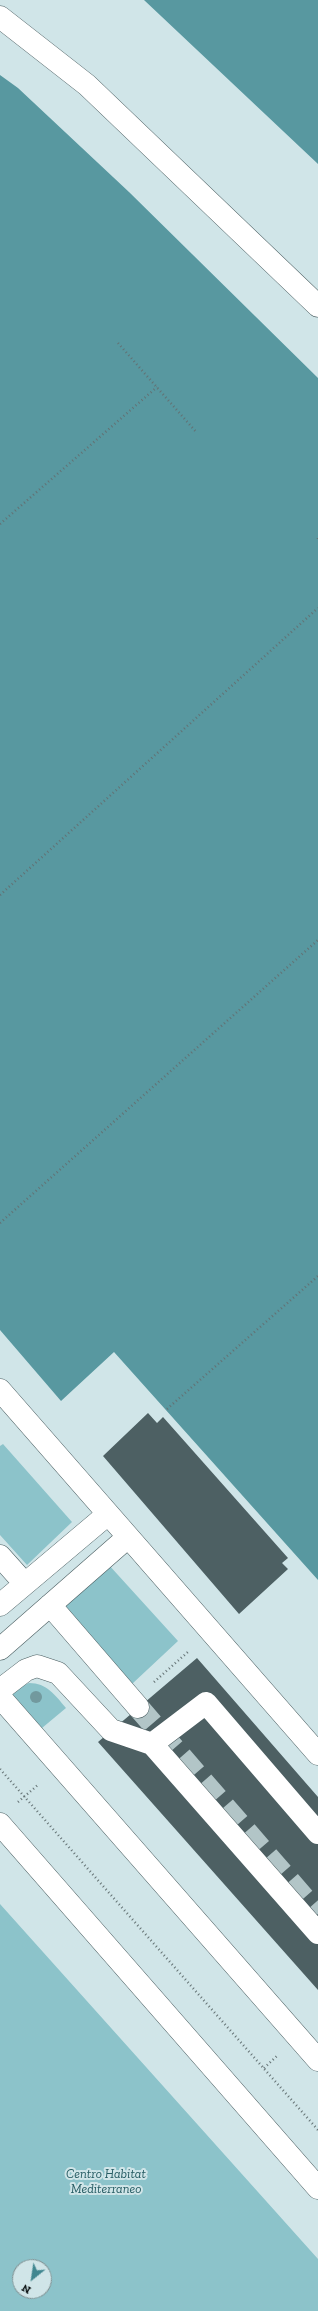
<!DOCTYPE html>
<html>
<head>
<meta charset="utf-8">
<style>
	body { margin:0 }
	#map { position:relative; width:318px; height:2311px; overflow:hidden; background:#d0e5e8; font-family:"Zilla Slab",serif }
	canvas { display:block }
	.north { position:absolute; left:12px; top:2259px; width:40px; height:40px; box-sizing:border-box; background:#d0e5e8; border:1px solid #7f8f91; border-radius:50%; rotate:210deg; font-size:11px; font-weight:700; line-height:16px; text-align:center; color:#060d0e }
	.north::after { content:''; display:block; margin:auto; width:14px; height:18px; background:#418790; clip-path:polygon(50% 0,100% 100%,50% 72%,0 100%) }
</style>
</head>
<body>
<div id="map">
<canvas width="318" height="2311"></canvas>
<div class="north">N</div>
</div>
<script>
const ctx = document.querySelector('canvas').getContext('2d');
ctx.lineJoin = 'round';
function fill(path, color) {
  ctx.fillStyle = color;
  ctx.fill(path, 'evenodd');
}
function trace(path, color, width, dash) {
  ctx.strokeStyle = color;
  ctx.lineWidth = width;
  ctx.lineCap = dash ? 'butt' : 'round';
  ctx.setLineDash(dash || []);
  ctx.stroke(path);
}
function label(font, color, halo, rows, align = 'center') {
  ctx.font = font + ' "Zilla Slab",serif';
  ctx.lineWidth = 4;
  ctx.setLineDash([]);
  ctx.textBaseline = 'middle';
  ctx.strokeStyle = halo;
  ctx.fillStyle = color;
  for (const [text, x, y, turn = 0] of rows) {
    ctx.save();
    ctx.translate(x, y);
    ctx.rotate((+turn || 0) * Math.PI / 180);
    ctx.textAlign = isNaN(turn) ? turn : align;
    if (halo) ctx.strokeText(text, 0, 0);
    ctx.fillText(text, 0, 0);
    ctx.restore();
  }
}
fill(new Path2D(`
	M3 1444 72 1522 27 1565 0 1535V1446Z
	M108 1564 178 1641 132 1684 60 1604Z
	M29 1683C47 1683 55 1695 66 1708L42 1728 10 1692Z
	M0 1904 318 2259V2311H0ZM20 2267H44V2291H20Z`), '#8cc3ca');
fill(new Path2D(`
	M144 0H318V164Z
	M0 75 18 88 129 192 318 378V1580L114 1352 61 1401 0 1330Z`), '#5898a0');
fill(new Path2D(`
	M148 1413 157 1423 163 1417 288 1558 282 1563 288 1569 239 1614 103 1456Z
	M197 1658 318 1797V1990L98 1742Z`), '#4d6063');
trace(new Path2D(`
	M138 1707 318 1914`), '#b2c5c7', 22, [22, 11]);
const minor = new Path2D(`
	M0 17 87 85 318 306
	M0 1390 318 1754
	M0 1556 25 1584
	M0 1605 108 1514
	M50 1605 138 1707
	M0 1649 128 1537
	M0 1690 26 1670 37 1666 58 1673 111 1730 152 1744 318 1933
	M0 1697 318 2060
	M152 1744 206 1703 318 1833
	M0 1824 318 2188`);
trace(minor, '#4a5d60', 23);
trace(new Path2D(`
	M118 343 197 433
	M0 524 157 387
	M318 538V539
	M0 895 318 608
	M0 1223 318 940
	M167 1409 318 1276
	M154 1682 189 1651
	M0 1769 318 2130
	M18 1802 39 1784
	M264 2068 277 2056`), '#637173', 2.5, [1, 3]);
trace(minor, '#fff', 22);
ctx.fillStyle = '#72999e';
for (const [x, y] of [
	[36,1697]
]) {
  ctx.beginPath();
  ctx.arc(x, y, 6, 0, 2 * Math.PI);
  ctx.fill();
}
label('italic 13px', '#255b62', '#d0e5e8', [
	["Centro Habitat",106,2174],
	["Mediterraneo",106,2189]
]);
</script>
</body>
</html>
